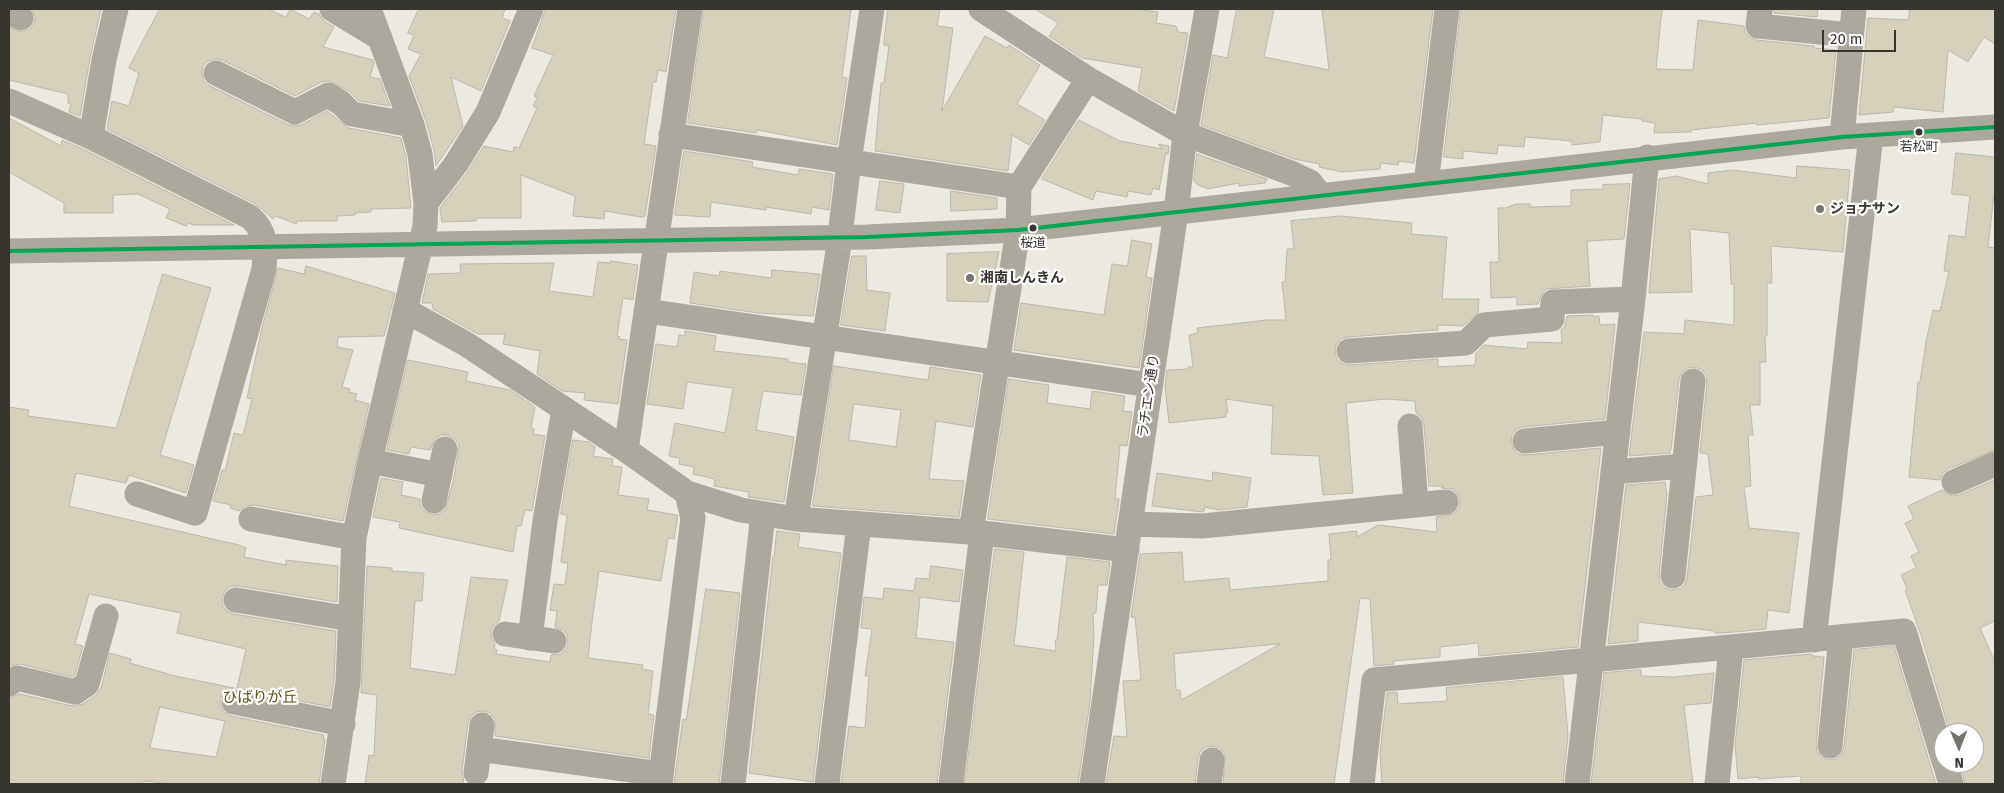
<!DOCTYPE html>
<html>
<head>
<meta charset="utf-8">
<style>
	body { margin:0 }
	#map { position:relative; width:2004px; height:793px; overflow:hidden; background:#ece9e1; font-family:"Fira Sans",sans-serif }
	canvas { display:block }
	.frame { position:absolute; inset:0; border:10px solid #373530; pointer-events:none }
	.north { position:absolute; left:1934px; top:723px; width:50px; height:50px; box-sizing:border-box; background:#fff; border:1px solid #afaeac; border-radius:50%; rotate:179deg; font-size:14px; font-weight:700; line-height:20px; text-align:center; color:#373530 }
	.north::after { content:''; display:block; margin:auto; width:18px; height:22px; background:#76746e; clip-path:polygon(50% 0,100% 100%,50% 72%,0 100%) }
	.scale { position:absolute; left:1822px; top:30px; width:74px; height:22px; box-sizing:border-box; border:2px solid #373530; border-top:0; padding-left:6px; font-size:15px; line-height:18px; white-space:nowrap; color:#373530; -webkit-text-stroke:4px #fff; paint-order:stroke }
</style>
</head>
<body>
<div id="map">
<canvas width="2004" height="793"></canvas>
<div class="frame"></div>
<div class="north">N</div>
<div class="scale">20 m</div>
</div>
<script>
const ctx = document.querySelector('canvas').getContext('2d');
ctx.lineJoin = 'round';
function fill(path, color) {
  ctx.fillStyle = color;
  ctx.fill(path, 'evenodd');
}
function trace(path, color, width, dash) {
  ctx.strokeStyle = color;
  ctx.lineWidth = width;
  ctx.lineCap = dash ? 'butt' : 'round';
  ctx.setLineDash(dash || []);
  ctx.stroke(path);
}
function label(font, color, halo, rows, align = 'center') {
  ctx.font = font + ' "Fira Sans","Noto Sans JP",sans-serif';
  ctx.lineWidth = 4.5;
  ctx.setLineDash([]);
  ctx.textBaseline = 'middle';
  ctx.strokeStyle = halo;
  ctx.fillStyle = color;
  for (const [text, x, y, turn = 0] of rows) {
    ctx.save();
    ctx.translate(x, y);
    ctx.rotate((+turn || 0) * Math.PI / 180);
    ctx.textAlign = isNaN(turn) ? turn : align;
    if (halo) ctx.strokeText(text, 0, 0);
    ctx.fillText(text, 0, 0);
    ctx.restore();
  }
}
const building = new Path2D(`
	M32 9H101L90 58 80 116 69 112 71 104 68 103V94L9 80V28L22 32 30 29 34 23 35 17Z
	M160 9H268L286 17 290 9 309 19 314 12 319 14 324 21 334 27 323 47 373 60 374 63 370 77 380 79 390 106 359 101 349 91 329 81 321 82 295 96 222 60 216 59 208 61 203 66 202 73 204 81 210 86 289 125H301L327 111 349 128 401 138 406 157 411 208 371 209V212L355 213V215L337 216V221H297L296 224 281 218 274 216 273 219 256 204 107 129 112 101 129 106 139 73 129 68Z
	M419 9H505L502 18 510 21 481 91 451 77 463 126 436 166 434 150 426 121 409 76 421 54 408 49 414 35 408 33Z
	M546 9H676L666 72 658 70 656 82H653L644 144 656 146 645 216 641 217 605 211 604 219 573 216 575 196 521 175V218H476V221L442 222 440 208 467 173 484 146 513 152 514 147 519 148 537 108 533 106 537 98 534 96 553 55 532 48Z
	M704 9H851L842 77 847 78 837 145 757 130 756 133 688 123Z
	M888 9H940L937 26 953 28 942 111 985 36 1007 48 1009 45 1040 65 1017 104 1045 120 1029 145 1012 135 1008 171 875 151 881 83H884L889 46 884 45Z
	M1035 9H1134L1158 12 1156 23 1176 26 1178 32 1188 33 1174 111 1138 91 1142 68 1082 58 1049 36 1058 23Z
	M1237 9H1274L1264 57 1329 70 1322 9H1433L1414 163 1399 161 1398 165 1381 163 1380 169 1342 172 1319 167 1320 164 1294 159 1201 125 1213 55 1227 58Z
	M1461 9H1662L1656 69 1693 70 1698 20 1744 26 1745 32 1749 37 1757 40 1814 46V48L1836 50 1829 118 1757 125V123L1691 130V132L1654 133 1655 123 1642 121V119L1603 115 1600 142 1572 145V141L1525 137 1524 147 1498 145 1497 154 1463 151V159L1444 157Z
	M1774 9H1818L1817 17 1774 13Z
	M1910 9H1995V44L1984 37 1968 62 1948 50 1943 112 1894 107 1893 112 1859 115 1868 18 1908 20Z
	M9 118 61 146 62 140 85 150 234 225H194L188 223 186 226 166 218 170 209 138 194 113 195V213H64V203L9 172Z
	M1079 120 1120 141 1162 149 1158 144 1169 146 1168 155 1166 152 1159 190 1153 188 1151 195 1128 191 1127 197 1096 191 1093 200 1042 179Z
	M684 151 753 162 752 167 798 175 799 169 833 174 829 210 812 207 811 214 766 207V210L711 202 710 217 675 215Z
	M1956 153 1995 157V194H1994L1988 247 1995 248V450L1948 469 1943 473 1940 480 1909 477 1918 382H1920L1926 342 1933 310 1940 311 1949 271H1944L1949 235 1965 237 1970 196 1952 194Z
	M1197 154 1267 179 1265 183 1239 186V183L1208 189 1198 185 1194 181Z
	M1797 166 1850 170 1843 252 1771 246 1772 283H1767V336H1765L1766 362H1760V405H1750L1753 435H1748L1751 486 1744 487 1749 528 1799 533 1789 613 1768 610 1766 629 1723 633H1715V631L1638 622V641L1608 644 1626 485 1665 482 1667 494 1659 575 1660 582 1665 588 1671 590 1679 589 1685 584 1687 578 1696 497 1713 495 1708 454 1700 453 1707 382 1706 375 1701 369 1694 367 1688 368 1682 372 1679 379 1671 450H1670V453L1629 456 1644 332 1684 334 1685 320 1734 325V284H1731L1729 233 1690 229 1692 292 1649 293 1659 179 1676 176 1708 184V173L1733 170 1796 178Z
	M880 181 904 184 900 213 876 210Z
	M1630 184 1624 239 1587 241 1590 286 1546 289 1541 295 1538 304 1517 305V297L1491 298 1490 262H1499L1498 208H1506L1516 204H1530V207L1571 206V190L1603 189V185Z
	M951 191 997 198V209L951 211Z
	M1341 216 1412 223 1411 234 1447 237 1442 299H1479L1478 313 1463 326 1438 325V330L1348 337 1341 339 1336 345 1335 352 1337 359 1343 364 1350 365 1438 359V367L1475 365 1476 353 1484 345 1527 349 1528 342 1562 343 1561 330 1565 326 1567 316 1593 315V317L1599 316 1600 325 1615 324 1605 419 1523 427 1517 429 1512 435 1511 442 1514 450 1519 454 1526 455 1601 448 1578 647 1479 656 1478 643 1440 647V657L1393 661 1394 664 1374 666 1370 599 1360 598 1334 784H1223L1225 755 1220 748 1213 746 1206 747 1200 752 1198 758 1195 784H1106L1114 736 1127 737 1123 681 1141 680 1135 617H1131L1140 554 1182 552 1184 582 1229 578 1230 590 1328 581V560H1331L1329 534 1357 531V537L1378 525 1437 532 1436 517 1454 514 1459 507 1460 500 1457 493 1452 489 1441 488 1444 486H1429L1424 425 1422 418 1416 413 1415 401 1385 399 1346 403 1353 493 1323 495 1319 456 1271 454 1273 406 1226 399 1228 412H1226V417L1169 423 1165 386 1167 370 1188 369V367H1193L1189 335 1198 333 1197 328 1267 320H1286L1282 282H1285L1287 249H1294L1291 221ZM1280 644 1201 689 1181 700 1180 690H1176L1174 654Z
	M1132 240 1152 244 1146 277 1152 278 1139 368 1014 350 1021 303 1104 315 1112 264 1127 266Z
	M999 252 988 302 947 301V254Z
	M852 256H866L867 290 890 293 885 331 841 325Z
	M611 261 638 265 633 300 623 298 617 336 620 337 619 339 627 340 618 404 584 400 585 393 562 391 537 374 540 351 503 344 505 334H478L433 309 432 303H422L428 274 461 273 460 264 554 263 549 291 593 297 598 262 610 263Z
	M306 266 395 293 384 336 338 337 337 347 353 350 342 387 350 389 349 392 357 394 355 400 369 404 343 521 254 505 246 506 239 511 230 508 231 505 213 501 222 470 225 471 234 433 243 435 252 399 247 398 261 332 278 268 304 274Z
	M772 270 820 274 813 316 758 313 690 303 694 272 719 276 720 271 771 278Z
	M163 274 211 288 160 455 194 465 186 493 129 475 126 483 76 473 69 506 239 545 246 548 244 557 286 565V560L338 566 337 602 238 586H231L225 591 222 598 223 606 227 611 234 614 336 631 334 681 330 707 237 688 246 649 177 633 181 613 89 594 75 644 83 646 75 675 72 677 20 664 9 666V478L10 466 9 465V407L29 410 28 416 116 428Z
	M685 331 716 336 714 351 788 359V362L806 364 801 395 763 391 756 430 794 437 784 502 748 497 749 492 714 486 715 479 693 474 694 467 679 464 680 458 669 456 675 423 725 433 733 388 687 382 683 409 647 404 656 344 677 347 679 335 685 336Z
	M408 360 468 372 466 381 510 390 535 407 531 428 534 429 533 434 545 436 532 511 525 510 521 526H517L513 552 399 528 400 522 373 517 381 478 403 482 401 495 420 499V505L424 511 432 515 439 514 445 510 454 478 459 445 455 439 448 435H441L435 439 430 450 411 447 409 454 387 450Z
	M834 366 928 380 930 367 981 375 973 427 936 421 929 479 964 481 959 517 813 506ZM854 404 901 410 896 447 849 440Z
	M1009 379 1049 385 1047 403 1090 409 1092 391 1125 396 1123 411 1132 412 1127 446 1120 445 1115 499H1119L1114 534 988 519Z
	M573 440 589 442 595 447 593 456 613 459 612 466 622 467 618 495 649 499 647 510 677 515 678 516 674 539 668 538 661 581 599 571 592 622 588 658 643 665 642 669 653 671 648 714 654 715 649 758 495 736V719L490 713 483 711 476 712 471 716 468 723 462 771 464 784H365L369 755 374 756 377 695 361 693 367 566 392 568V571L424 573 422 601H415L410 668 455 675 471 577 508 580 499 621 493 626 491 632 492 639 495 644 494 649 497 650 496 654 550 662 551 655 560 654 566 649 568 643 567 635 563 630 555 627 557 611 550 610 554 584 565 585 568 563 561 562 567 515 561 514Z
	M1213 472 1251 478 1247 507 1219 510 1205 507 1204 511 1202 512 1152 506 1157 473 1212 481Z
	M1995 480V621L1980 628 1995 662V784H1965L1960 763H1974V733H1950L1921 635 1905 590 1907 588 1901 575 1916 568 1911 556 1919 552 1905 523 1914 519 1908 506 1942 490 1952 496 1959 495Z
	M777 531 800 534 798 547 841 553 813 782 749 773 773 556H774Z
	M995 549 1024 552 1014 645 1056 651 1055 640H1057L1067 557 1110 562 1107 585H1098L1096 613H1093L1094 636 1090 702 1078 784H965Z
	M931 566 963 570 959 602 920 597 916 638 954 642 937 784H841L849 726 865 728 869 676H865L872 629 861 628 864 597 883 599 884 588 914 591 916 578 929 579Z
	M706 589 740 593 719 784H674L683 719 686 720Z
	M1894 646 1936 784H1801V776L1759 779V777L1738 779 1735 745 1744 660 1811 654 1813 656 1824 657 1816 745 1817 751 1821 757 1829 760 1835 759 1841 755 1844 747 1854 650Z
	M110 653 131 659 130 663 175 676 234 688 224 692 220 700 221 707 224 712 231 716 324 735 323 739H325L319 784H173L144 781V784H9V698L20 694 72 706 83 704 95 696 101 688ZM160 707 225 721 216 757 150 748Z
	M1641 670V676L1674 677 1714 673 1711 703 1684 705 1693 784H1591L1604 673Z
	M1563 677 1568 735 1563 784H1382L1380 752 1387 693 1397 692 1398 704 1447 701 1446 688Z`);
fill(building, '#d7d0ba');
trace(building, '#b9b7b1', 1);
trace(new Path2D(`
	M332 9 380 38
	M981 9 1088 79 1185 134 1291 173 1310 182 1321 196
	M1760 9 1758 26 1851 35
	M9 13 21 18
	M216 73 295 112 328 95 341 103 352 114 412 125
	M9 101 91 137 250 217C267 232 266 248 264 269L195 513 137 494
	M671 135 1019 187
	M91 137 104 60 116 9
	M1842 137 1854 9
	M1426 184 1447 9
	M426 203 456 164 488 112 531 9
	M9 251 867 237 1018 230 1842 137 1995 127
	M405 310 466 344 626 450 687 493 693 518 660 784
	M647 311 1150 385
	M1349 351 1466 343 1484 325 1552 319 1553 302 1633 299
	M1410 426 1416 504
	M1525 441 1618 432
	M626 450 690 9
	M370 461 440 475
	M1613 472 1684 466
	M1954 482 1995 464
	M687 493 741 510 796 519 982 533 1127 550
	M434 501 445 449
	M251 519 354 538
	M796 519 838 251 849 162 872 9
	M1131 524 1202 526 1446 502
	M971 532 1018 230 1019 187 1088 79
	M1673 576 1693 381
	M236 600 351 619
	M505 634 554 641
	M530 638 545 521 564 409
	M1814 640 1871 135
	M9 684 17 678 75 692 87 684 106 616
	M234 702 343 724
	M1830 746 1841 637
	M479 749 661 774
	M1945 763 1951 784
	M476 773 482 725
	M333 784 348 682 354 538 370 461 425 226 426 203 420 154 412 125 369 9
	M733 784 763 514
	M827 784 859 524
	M951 784 982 533
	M1092 784 1176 212 1185 134 1207 9
	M1209 784 1212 760
	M1362 784 1374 680 1904 631 1944 761
	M1577 784 1633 299 1647 157
	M1717 784 1731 648`), '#aca89d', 25);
trace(new Path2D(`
	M9 251 867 237 1018 230 1842 137 1995 127`), '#00a651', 4);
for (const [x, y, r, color] of [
	[1919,132,4.5,"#373530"],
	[1820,209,5,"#76746e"],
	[1033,228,4.5,"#373530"],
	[970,278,5,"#76746e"]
]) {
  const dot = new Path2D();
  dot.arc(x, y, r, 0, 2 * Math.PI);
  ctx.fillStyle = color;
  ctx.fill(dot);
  trace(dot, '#fff', 2);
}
label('13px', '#373530', '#fff', [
	["若松町",1919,147],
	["桜道",1033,243]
]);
label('bold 14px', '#373530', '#fff', [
	["ジョナサン",1830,209],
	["湘南しんきん",980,278]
], 'left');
label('14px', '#373530', '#fff', [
	["ラチエン通り",1149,396,-82]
]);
label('15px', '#5f4e10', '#fff', [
	["ひばりが丘",260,698]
]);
</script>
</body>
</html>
